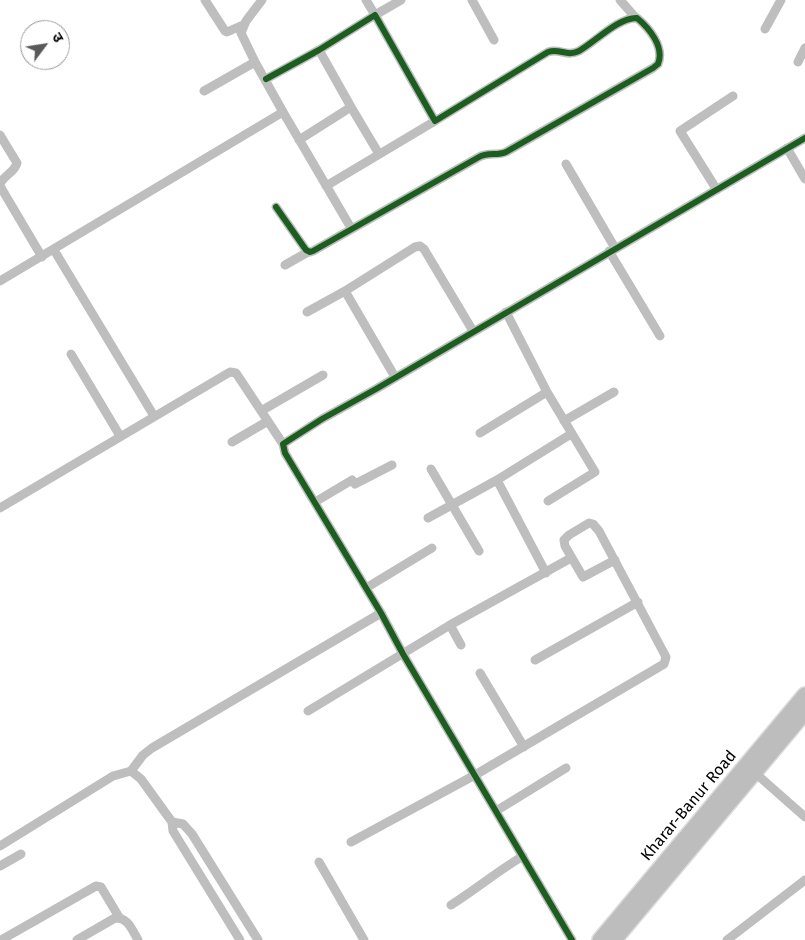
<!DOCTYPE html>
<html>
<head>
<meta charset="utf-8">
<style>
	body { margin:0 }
	#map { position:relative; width:805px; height:940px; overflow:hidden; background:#fff; font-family:"Fira Sans","Noto Sans Devanagari",sans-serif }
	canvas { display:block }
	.north { position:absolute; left:20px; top:20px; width:50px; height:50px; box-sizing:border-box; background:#fff; border:1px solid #999; border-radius:50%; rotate:59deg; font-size:14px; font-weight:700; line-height:20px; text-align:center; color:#000 }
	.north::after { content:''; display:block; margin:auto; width:18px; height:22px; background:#595959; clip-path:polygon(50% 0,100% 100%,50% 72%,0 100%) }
</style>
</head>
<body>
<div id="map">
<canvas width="805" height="940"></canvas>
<div class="north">उ</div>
</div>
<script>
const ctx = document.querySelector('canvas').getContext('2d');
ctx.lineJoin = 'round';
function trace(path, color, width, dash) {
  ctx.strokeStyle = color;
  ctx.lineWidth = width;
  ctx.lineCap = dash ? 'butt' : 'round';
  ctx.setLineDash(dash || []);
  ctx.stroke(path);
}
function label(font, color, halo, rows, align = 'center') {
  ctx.font = font + ' "Fira Sans",sans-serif';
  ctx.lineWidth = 4.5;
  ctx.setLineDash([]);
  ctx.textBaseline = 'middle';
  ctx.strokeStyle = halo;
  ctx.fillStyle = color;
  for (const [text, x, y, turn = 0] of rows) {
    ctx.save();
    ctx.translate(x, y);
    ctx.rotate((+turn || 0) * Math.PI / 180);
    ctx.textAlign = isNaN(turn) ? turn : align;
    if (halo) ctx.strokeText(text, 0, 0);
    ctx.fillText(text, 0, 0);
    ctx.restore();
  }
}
const trunk = new Path2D(`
	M600 940 805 695
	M614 940 805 712`);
trace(trunk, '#dbdbdb', 18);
trace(new Path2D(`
	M205 0 225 31 227 32 243 25
	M366 0 375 15 401 0
	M472 0 494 40
	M620 0 635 17
	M765 29 781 0
	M798 62 805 48
	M266 79 319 50 375 15 435 121 548 52C560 48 566 57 579 51 595 42 619 17 637 18 649 28 665 47 658 64L653 68 506 152C497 156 488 152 479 157L313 251 310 252 306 250 276 207
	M204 91 255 62
	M351 107 379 154
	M283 112 351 228
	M0 135 17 163C15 172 4 175 0 184
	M299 140 351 107 319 50
	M787 148 805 179
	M566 164 615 248
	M0 186 42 257
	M326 186 435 121
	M717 190 680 131 733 96
	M54 250 154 416
	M609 251 660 336
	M285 265 308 252
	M0 281 283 112 255 62 241 33 246 21 262 0
	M345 291 395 377
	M307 312 345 291 415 247 420 246 424 249 473 331
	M506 312 547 392 595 472 548 501
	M71 354 120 436
	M261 411 323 375
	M564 421 614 392
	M480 433 547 392
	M232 442 268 421
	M431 469 479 551
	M497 480 546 573
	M315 502 352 480 355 484 392 465
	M0 508 230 372 236 373 238 376 283 444
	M428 518 497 480 571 434
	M366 588 432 548
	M450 625 461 645
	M535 660 638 602
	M480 673 524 747
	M308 711 450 625 571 558
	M131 771 143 755 152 748 381 613
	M754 772 805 817
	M496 811 566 768
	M172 822 183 824 192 834 258 940
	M351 842 475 775 664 664 666 657 599 531 593 524 589 523 569 535 564 540 565 546 583 577 615 560
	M0 846 113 776 131 771 141 779 172 822 173 831 240 940
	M319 862 364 940
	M0 866 21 854
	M451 905C476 889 498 871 523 856
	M1 940 96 886 101 887 119 917
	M77 940 115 918C128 917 132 930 138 940
	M572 940 403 654 381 613 285 453 283 444 322 419 376 389 805 138
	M727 940 805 880`), '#bebebe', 9);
trace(trunk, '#bdbdbd', 15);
trace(new Path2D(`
	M266 79 319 50 375 15 435 121 548 52C560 48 566 57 579 51 595 42 619 17 637 18 649 28 665 47 658 64L653 68 506 152C497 156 488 152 479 157L313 251 310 252 306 250 276 207
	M572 940 403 654 381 613 285 453 283 444 322 419 376 389 805 138`), '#1b5e20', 6);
label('16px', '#000', '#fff', [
	["Kharar-Banur Road",689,806,-50]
]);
</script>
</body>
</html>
